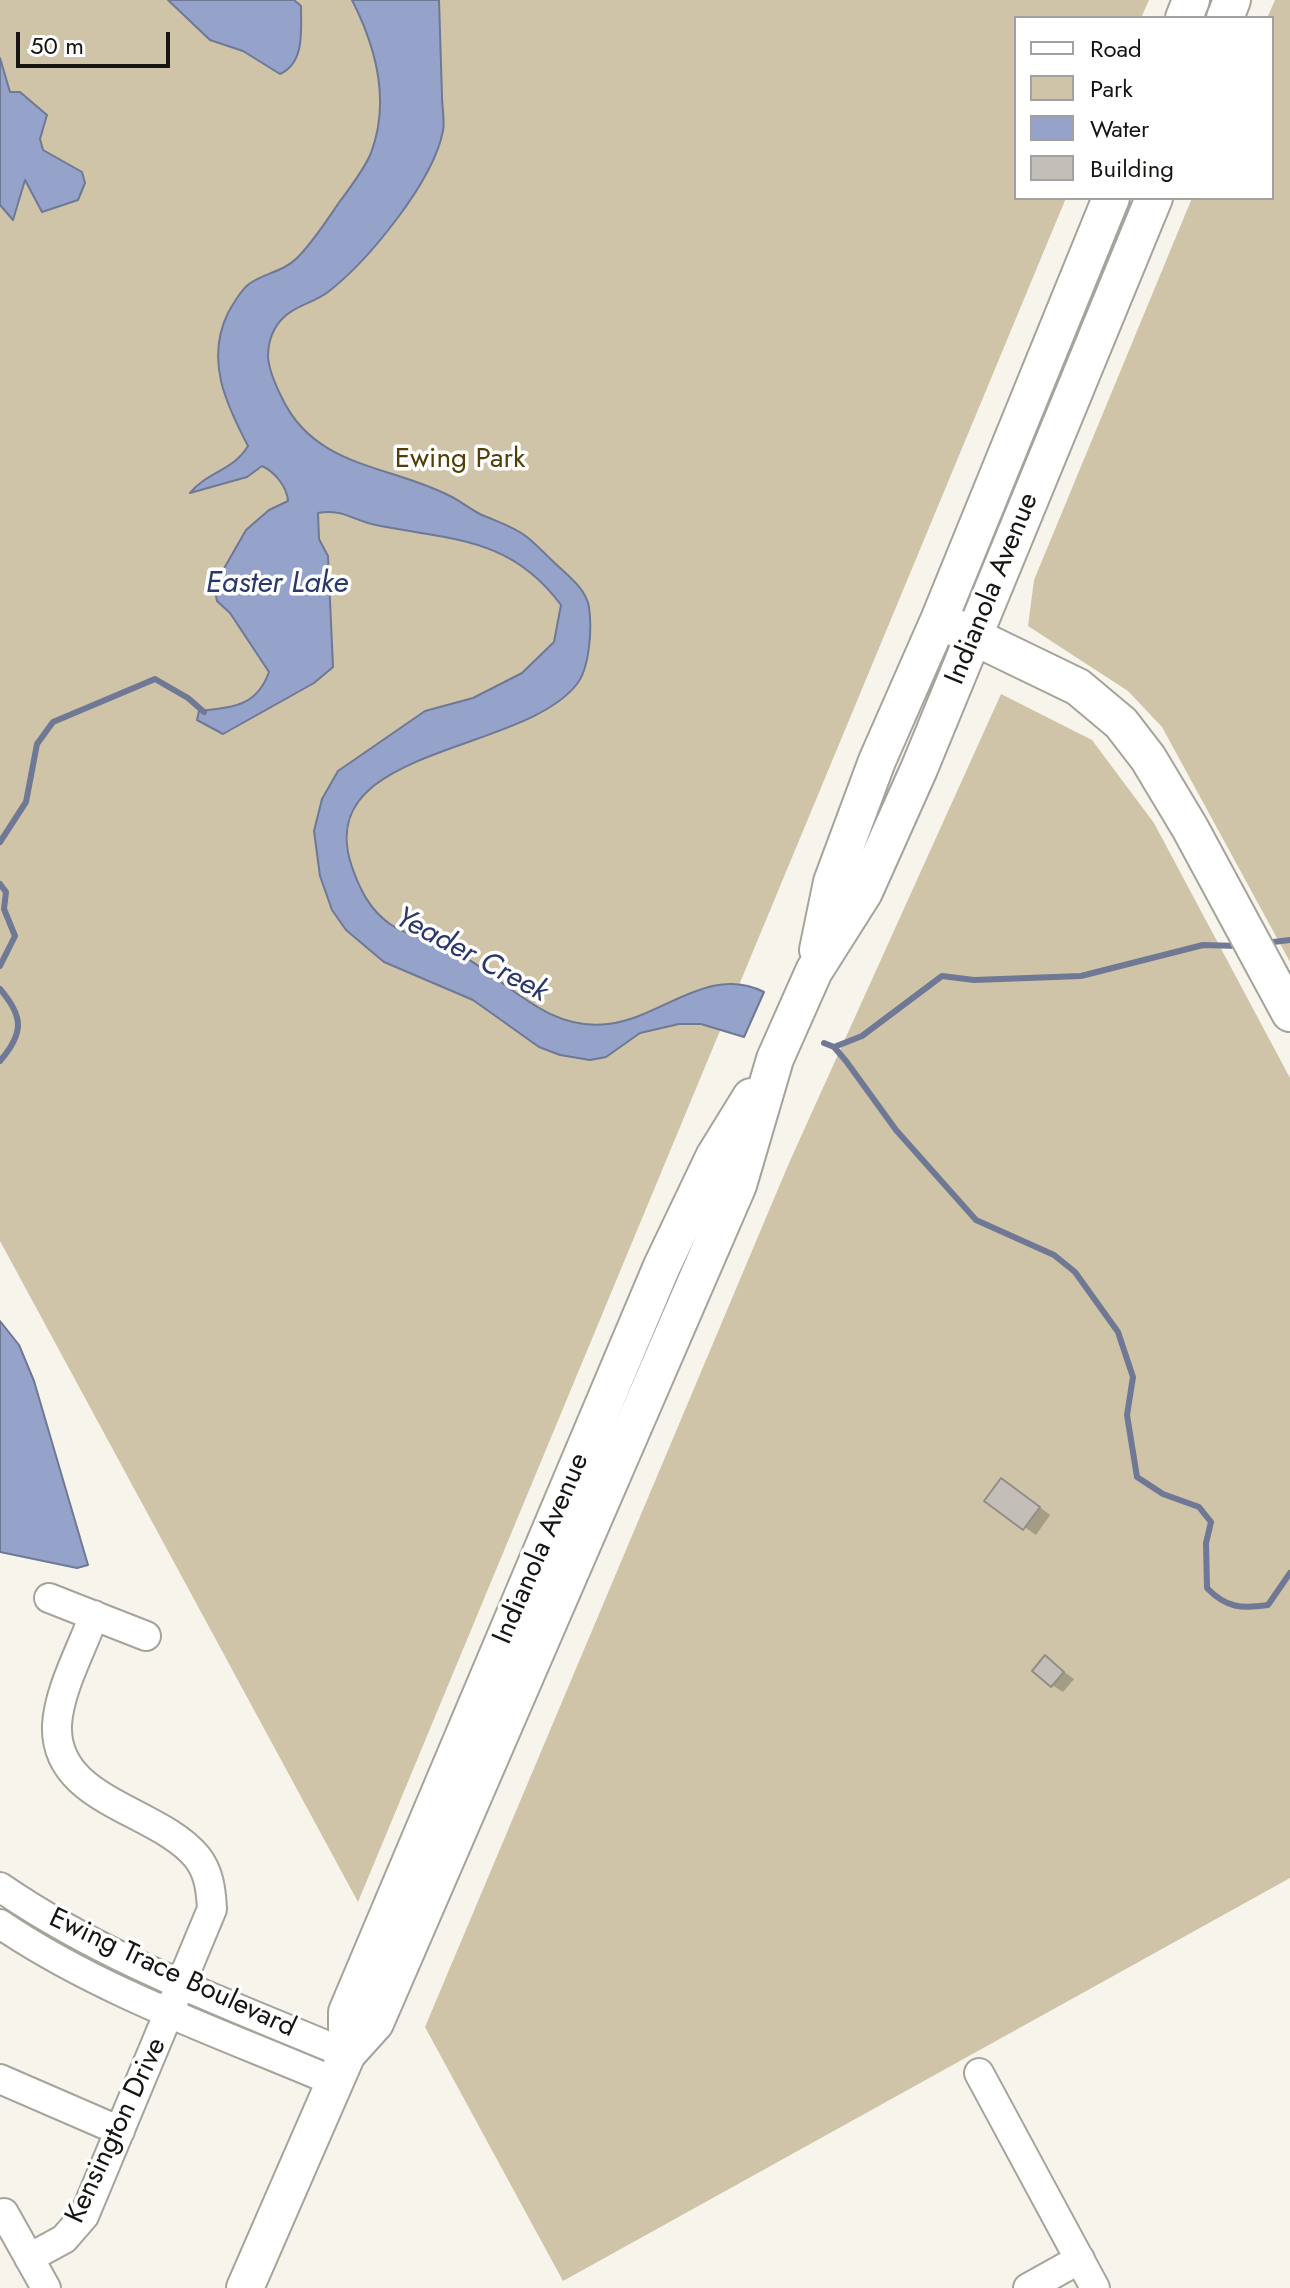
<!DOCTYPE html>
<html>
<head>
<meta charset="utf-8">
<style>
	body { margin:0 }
	#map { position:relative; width:1290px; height:2288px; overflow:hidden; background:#f7f4ec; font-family:Jost,sans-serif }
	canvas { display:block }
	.legend { position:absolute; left:1014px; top:16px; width:260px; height:184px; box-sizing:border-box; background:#fff; border:2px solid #a2a1a0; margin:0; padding:10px 14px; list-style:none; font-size:24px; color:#161512 }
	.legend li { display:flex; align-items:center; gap:16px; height:40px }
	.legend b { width:40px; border:2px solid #a2a1a0 }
	.scale { position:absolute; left:16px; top:32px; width:154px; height:36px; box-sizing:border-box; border:4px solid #161512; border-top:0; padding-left:10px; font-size:24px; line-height:28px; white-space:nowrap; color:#161512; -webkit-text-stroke:6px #fff; paint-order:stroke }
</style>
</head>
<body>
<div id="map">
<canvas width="1290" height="2288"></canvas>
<ul class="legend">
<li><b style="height:10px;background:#fff"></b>Road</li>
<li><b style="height:22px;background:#cfc4a8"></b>Park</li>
<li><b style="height:22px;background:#95a3cb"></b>Water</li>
<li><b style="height:22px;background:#c3bfb8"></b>Building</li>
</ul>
<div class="scale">50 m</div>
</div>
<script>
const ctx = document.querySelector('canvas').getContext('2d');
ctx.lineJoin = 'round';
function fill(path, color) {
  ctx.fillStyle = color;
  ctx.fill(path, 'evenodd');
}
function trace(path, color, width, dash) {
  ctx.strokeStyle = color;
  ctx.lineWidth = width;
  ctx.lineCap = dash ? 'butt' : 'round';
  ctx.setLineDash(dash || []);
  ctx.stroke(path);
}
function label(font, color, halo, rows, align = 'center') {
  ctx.font = font + ' Jost,sans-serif';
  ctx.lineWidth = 7;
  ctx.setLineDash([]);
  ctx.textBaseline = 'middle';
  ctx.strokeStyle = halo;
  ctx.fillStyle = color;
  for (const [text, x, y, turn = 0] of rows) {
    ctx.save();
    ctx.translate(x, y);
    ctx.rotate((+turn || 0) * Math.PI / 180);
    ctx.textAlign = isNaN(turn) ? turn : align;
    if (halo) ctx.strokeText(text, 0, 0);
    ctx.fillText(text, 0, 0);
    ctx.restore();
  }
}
fill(new Path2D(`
	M0 0H1149L1141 18H1016V198H1066L358 1902 0 1241Z
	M1275 0H1290V962L1162 727 1128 691 1028 626 1034 580 1192 198H1272V18H1267Z
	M1001 694 1092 740 1154 823 1290 1078V1878L563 2281 425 2027 789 1163Z`), '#cfc4a8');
const water = new Path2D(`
	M168 0H294L301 6C301 30 305 63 280 74L243 51 210 40Z
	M352 0H439C440 32 441 64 442 96 442 107 445 120 443 131 433 182 368 261 328 292 314 303 295 305 283 318 272 329 268 341 268 357 269 371 276 386 282 398 315 468 390 465 450 496 460 501 469 508 480 514 495 521 513 526 527 537 538 546 548 557 558 566 571 578 586 590 589 607 592 628 590 667 577 684 522 755 310 746 352 867 360 890 370 910 390 924 408 937 435 940 454 951 505 977 545 1032 608 1024 662 1018 708 964 764 992L744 1037 701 1024H679L640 1033 606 1057 590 1060 560 1055 539 1047 473 1000 384 962 346 930 332 910 320 876 314 831 322 799 338 771 425 711 473 698 522 673 554 642 561 605C511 537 452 540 376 525 355 521 341 508 318 513L319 539 328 556 333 667 314 683 223 734 197 720 199 711C231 707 256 708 269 672L230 613 217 601 214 586 246 530 269 510 288 501C287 487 275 472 262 466L247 477 190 493C208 471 233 471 248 446 226 404 205 360 228 313 233 304 241 290 249 284 264 273 283 272 297 258 313 242 325 223 338 204 349 189 364 170 371 153 391 100 376 47 352 0Z
	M0 58 10 92H20L47 115 40 139 43 150 82 172 85 183 78 200 42 212 25 180 13 220 0 205Z
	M0 1321 19 1345 34 1381 88 1565 77 1568 0 1552Z`);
fill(water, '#95a3cb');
trace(water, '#6f7894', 2);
fill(new Path2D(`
	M1013 1487 1050 1515 1036 1535 987 1501Z
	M1045 1658 1074 1679 1063 1692 1052 1685Z`), '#0003');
trace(new Path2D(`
	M0 842 26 802 37 744 53 722 155 679 188 698 204 712
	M0 884 6 892 4 909 15 936 0 966
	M1265 943 1290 940
	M0 989C24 1017 24 1033 0 1061
	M824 1043 834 1047 846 1061 896 1130 976 1220 1054 1255 1075 1272 1118 1332 1133 1377 1127 1415 1137 1477 1163 1494 1199 1507 1211 1522 1206 1543 1207 1588C1226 1608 1242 1609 1268 1605L1290 1573
	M834 1047 862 1036 942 976 974 980 1081 976 1203 945 1238 946`), '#6f7894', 6);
const building = new Path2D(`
	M1001 1478 1040 1507 1023 1530 984 1501Z
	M1045 1655 1064 1672 1051 1687 1032 1671Z`);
fill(building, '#c3bfb8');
trace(building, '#918e87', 2);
const minor = new Path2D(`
	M49 1598 146 1636
	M0 1887C106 1960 229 2004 347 2054
	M0 1924C102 1993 223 2034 335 2082
	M979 2073 1095 2288
	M0 2079 120 2131
	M4 2213 46 2288
	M29 2258 64 2239 84 2216 212 1909C211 1890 209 1872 197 1857 158 1809 54 1802 57 1725 59 1689 82 1649 94 1615
	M1028 2288 1080 2259`);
const major = new Path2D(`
	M1184 18 1191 0
	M1225 18 1232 0
	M954 627 1078 687 1121 723 1148 758 1190 828 1290 1013
	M818 950 832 882 877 761 939 620 1111 198
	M347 2054V2012L662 1266 714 1157 751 1097
	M245 2288 347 2054 375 2023 738 1185 775 1059 814 971 864 892 919 769 1154 198`);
trace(minor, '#a6a39b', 32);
trace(major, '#a6a39b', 40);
trace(minor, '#fff', 28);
trace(major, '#fff', 36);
label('28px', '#513f07', '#fff', [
	["Ewing Park",460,460]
]);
label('28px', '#161512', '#fff', [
	["Indianola Avenue",993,589,-68],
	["Indianola Avenue",542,1549,-67],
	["Ewing Trace Boulevard",172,1974,25],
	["Kensington Drive",117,2131,-65]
]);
label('italic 30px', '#2a386c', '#fff', [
	["Easter Lake",277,585],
	["Yeader Creek",471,956,28]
]);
</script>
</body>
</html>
